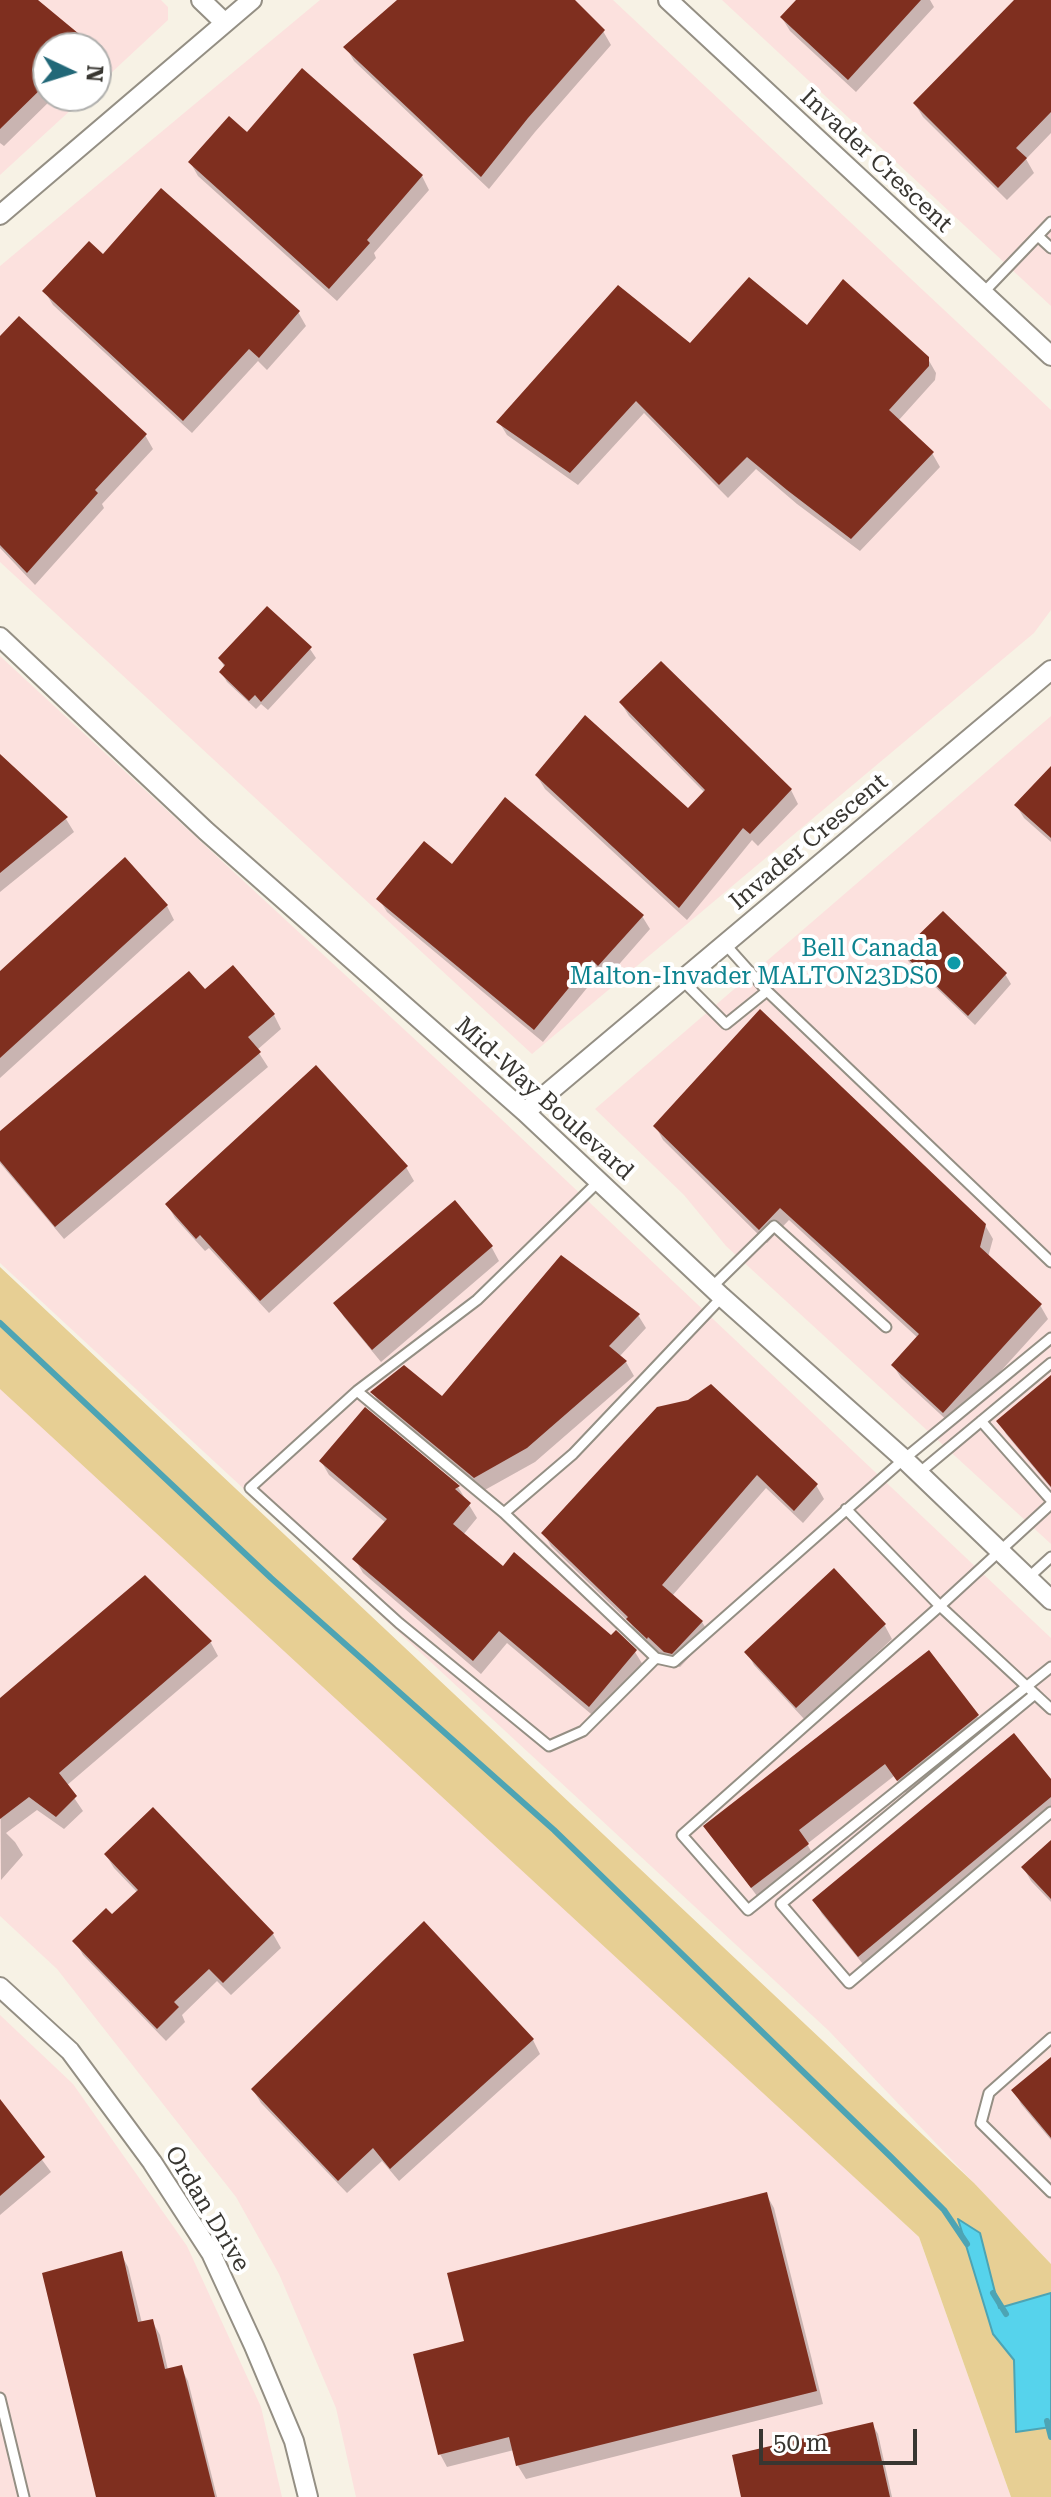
<!DOCTYPE html>
<html>
<head>
<meta charset="utf-8">
<style>
	body { margin:0 }
	#map { position:relative; width:1051px; height:2497px; overflow:hidden; background:#f7f2e5; font-family:"Roboto Serif",serif }
	canvas { display:block }
	.north { position:absolute; left:32px; top:32px; width:80px; height:80px; box-sizing:border-box; background:#fff; border:2px solid #afafad; border-radius:50%; rotate:94deg; font-size:22px; font-weight:700; line-height:32px; text-align:center; color:#383631 }
	.north::after { content:''; display:block; margin:auto; width:28px; height:36px; background:#226878; clip-path:polygon(50% 0,100% 100%,50% 72%,0 100%) }
	.scale { position:absolute; left:759px; top:2429px; width:158px; height:36px; box-sizing:border-box; border:4px solid #383631; border-top:0; padding-left:10px; font-size:24px; line-height:28px; white-space:nowrap; color:#383631; -webkit-text-stroke:6px #fff; paint-order:stroke }
</style>
</head>
<body>
<div id="map">
<canvas width="1051" height="2497"></canvas>
<div class="north">N</div>
<div class="scale">50 m</div>
</div>
<script>
const ctx = document.querySelector('canvas').getContext('2d');
ctx.lineJoin = 'round';
function fill(path, color) {
  ctx.fillStyle = color;
  ctx.fill(path, 'evenodd');
}
function trace(path, color, width, dash) {
  ctx.strokeStyle = color;
  ctx.lineWidth = width;
  ctx.lineCap = dash ? 'butt' : 'round';
  ctx.setLineDash(dash || []);
  ctx.stroke(path);
}
function label(font, color, halo, rows, align = 'center') {
  ctx.font = font + ' "Roboto Serif",serif';
  ctx.lineWidth = 8;
  ctx.setLineDash([]);
  ctx.textBaseline = 'middle';
  ctx.strokeStyle = halo;
  ctx.fillStyle = color;
  for (const [text, x, y, turn = 0] of rows) {
    ctx.save();
    ctx.translate(x, y);
    ctx.rotate((+turn || 0) * Math.PI / 180);
    ctx.textAlign = isNaN(turn) ? turn : align;
    if (halo) ctx.strokeText(text, 0, 0);
    ctx.fillText(text, 0, 0);
    ctx.restore();
  }
}
fill(new Path2D(`
	M0 0H161L168 7V20L96 87V48H48V96H86L0 175Z
	M320 0H613L1051 410V610L1034 633 532 1054 0 562V266Z
	M722 0H1051V306Z
	M0 656 500 1118 1051 1638V2264L829 2031 0 1263Z
	M1051 716V1544L726 1246 684 1195 595 1109Z
	M0 1377 919 2237 1011 2497H356L336 2408 279 2274 236 2197 57 1969 0 1916Z
	M0 2015 73 2084 187 2246 261 2407 282 2497H0Z`), '#fce1de');
fill(new Path2D(`
	M0 1267 974 2183 1051 2264V2497H1011L919 2237 0 1389Z`), '#e7cf94');
const water = new Path2D(`
	M958 2219 980 2233 999 2308 1051 2293V2427L1016 2432 1014 2360 993 2334Z`);
fill(water, '#56d3ec');
trace(water, '#4da4b4', 2);
fill(new Path2D(`
	M0 0H35L90 48H48V96H55L4 146 0 143Z
	M414 0H573L603 31 611 45 535 132 489 189 354 61 346 47Z
	M798 0H930L934 7 856 92 790 31 782 18Z
	M1016 0H1051V133L1026 159 1034 173 1007 200 923 117 915 104Z
	M247 135 422 176 429 190 374 253 376 258 337 301 198 176 190 162Z
	M103 257 298 312 306 326 267 370 258 361 192 433 53 305 45 292Z
	M807 328 928 359 936 373 935 380 898 421 932 453 940 467 860 551 797 504 756 469 728 498 644 413 578 485 507 435 499 422 690 346Z
	M0 339 145 435 153 449 102 504 104 508 35 585 0 548Z
	M310 649 316 658 268 710 261 704 256 709 227 682 221 672 225 668 220 659Z
	M621 703 791 790 798 804 758 846 752 840 687 920 545 789 537 776 688 811 705 793 629 716Z
	M0 757 66 819 74 832 0 892Z
	M1051 769V842L1024 818 1016 805Z
	M452 866 642 916 650 929 607 978 600 972 543 1042 387 912 379 899Z
	M167 906 174 920 0 1078V974Z
	M903 953 1005 974 1011 984 975 1025 909 962Z
	M233 968 274 1015 281 1029 257 1050 268 1067 64 1239 0 1163V1133L204 992Z
	M656 1127 985 1225 993 1239 988 1257 1040 1305 1048 1319 952 1425 901 1378 893 1365 918 1338 789 1220 767 1243 663 1140Z
	M406 1167 414 1181 269 1313 209 1248 205 1251 175 1218 167 1204Z
	M454 1203 492 1248 499 1261 381 1362 344 1317 336 1304Z
	M638 1315 646 1328 619 1357 626 1362 634 1376 535 1462 483 1491 381 1406 373 1393 442 1399Z
	M1051 1378V1488L1006 1434 999 1421Z
	M689 1402 816 1485 824 1499 803 1523 766 1488 672 1596 702 1622 710 1635 680 1667 674 1665 636 1633 631 1624 551 1546 544 1533Z
	M365 1410 458 1487 477 1518 463 1535 503 1569 635 1652 643 1665 597 1719 507 1643 481 1674 363 1573 355 1559 386 1523 329 1475 321 1461Z
	M834 1571 885 1626 892 1639 805 1720 754 1665 747 1652Z
	M144 1578 211 1643 218 1656 66 1786 83 1811 64 1829 37 1810 6 1833 15 1842 23 1855 1 1880 0 1701Z
	M977 1716 985 1730 906 1793 894 1776 807 1844 815 1858 760 1900 706 1827Z
	M1051 1782V1817L867 1969 822 1914 814 1900Z
	M153 1810 273 1934 281 1948 231 1995 217 1981 182 2015 185 2022 166 2041 83 1955 75 1941 112 1917 138 1893 114 1868 106 1855Z
	M1051 1843V1902L1031 1881 1023 1867Z
	M424 1924 533 2040 540 2054 399 2181 382 2161 347 2193 261 2103 253 2090Z
	M1051 2059V2140L1021 2104 1014 2090Z
	M0 2103 51 2172 0 2215Z
	M766 2194 774 2208 823 2404 526 2479 518 2466 514 2450 447 2467 440 2454 466 2342Z
	M121 2254 128 2267 142 2323 152 2321 160 2335 168 2370 181 2367 188 2381 217 2497H99Z
	M872 2424 878 2434 892 2497H743Z`), '#0003');
trace(new Path2D(`
	M0 1323 271 1578 554 1830 891 2157 944 2210 967 2244
	M993 2293 1006 2314
	M1047 2421 1051 2437`), '#4da4b4', 6);
fill(new Path2D(`
	M0 0H38L96 48H48V82L0 129Z
	M397 0H575L605 30 528 118 481 177 343 47Z
	M796 0H921L848 80 780 17Z
	M1014 0H1051V112L1016 148 1027 158 998 188 913 103Z
	M302 68 423 175 367 240 370 243 329 289 188 162 229 116 247 132Z
	M161 188 300 311 259 358 249 349 183 421 42 291 89 241 103 254Z
	M749 277 807 325 843 279 929 357V366L889 410 934 452 851 539 787 490 747 457 719 485 636 401 570 473 496 422 618 285 690 343Z
	M19 316 147 434 95 490 98 493 27 573 0 545V336Z
	M267 606 312 647 261 702 255 695 249 701 219 672 225 665 218 658Z
	M661 661 792 789 750 834 743 828 679 908 535 775 585 715 688 808 705 790 619 702Z
	M0 754 68 817 0 873Z
	M1051 766V838L1014 805Z
	M505 797 644 915 598 966 592 960 534 1030 376 899 424 841 452 864Z
	M125 857 168 905 0 1058V971Z
	M943 911 1007 973 968 1016 901 952Z
	M233 965 275 1014 248 1037 261 1052 55 1227 0 1161V1131L189 971 205 989Z
	M760 1009 986 1224 980 1247 1042 1304 943 1413 891 1365 919 1334 780 1208 759 1230 653 1126Z
	M316 1065 408 1166 260 1301 200 1235 196 1239 165 1204Z
	M455 1200 493 1246 372 1350 333 1303Z
	M561 1255 640 1314 609 1346 627 1361 527 1448 474 1478 370 1392 404 1365 442 1396Z
	M1051 1375V1487L996 1421Z
	M711 1384 818 1484 794 1511 757 1475 662 1585 703 1621 672 1654 664 1652 648 1637 647 1639 626 1619 628 1617 541 1533 657 1407 688 1400Z
	M365 1407 460 1486 455 1489 471 1503 453 1524 503 1566 514 1552 611 1635 616 1630 637 1650 589 1707 499 1631 473 1661 352 1559 387 1519 319 1461Z
	M834 1568 886 1624 796 1708 744 1652Z
	M145 1575 212 1641 59 1773 77 1796 56 1817 29 1797 0 1819V1698Z
	M929 1650 979 1715 897 1781 885 1764 799 1830 809 1844 751 1888 703 1826Z
	M1014 1733 1051 1779V1797L858 1957 812 1900Z
	M153 1807 274 1933 223 1983 209 1969 174 2002 179 2007 157 2029 72 1941 106 1908 112 1914 138 1890 104 1854Z
	M1051 1840V1899L1021 1867Z
	M424 1921 534 2039 390 2169 373 2148 338 2181 251 2089Z
	M1051 2057V2138L1011 2090Z
	M0 2099 45 2157 0 2196Z
	M767 2192 817 2391 516 2466 509 2437 438 2455 413 2354 464 2341 447 2273Z
	M122 2251 138 2322 153 2319 165 2369 182 2365 215 2497H96L42 2273Z
	M873 2422 890 2497H741L732 2455Z`), '#7f2f1f');
const service = new Path2D(`
	M1038 236 1051 248
	M983 293 1051 222
	M682 980 726 1024 767 991 725 944
	M767 991 1051 1262
	M599 1181 477 1300 357 1391 504 1513 573 1454 722 1297
	M712 1287 774 1226 886 1327
	M357 1391 250 1488 399 1623 549 1746 583 1731 656 1658 504 1513
	M981 1421 1051 1500
	M919 1473 1051 1363
	M1051 1504 940 1606 682 1835 748 1910 1051 1667
	M846 1509 940 1606 1051 1709
	M1028 1578 1051 1557
	M656 1658 674 1662 904 1459 1051 1338
	M1035 1694 781 1904 849 1983 1051 1812
	M1051 2038 989 2093 981 2123 1051 2192
	M0 2398 24 2497`);
const minor = new Path2D(`
	M201 0 225 23
	M668 0 1051 356
	M0 215 252 0
	M0 637 206 831 525 1112 722 1297 904 1459 1051 1600
	M525 1112 1051 670
	M0 1987 70 2051 152 2162 211 2253 254 2346 294 2441 308 2497`);
trace(service, '#948f84', 13);
trace(minor, '#948f84', 22);
trace(service, '#fff', 9);
trace(minor, '#fff', 18);
for (const [x, y, r, color] of [
	[954,963,8,"#0f9aa8"]
]) {
  const dot = new Path2D();
  dot.arc(x, y, r, 0, 2 * Math.PI);
  ctx.fillStyle = color;
  ctx.fill(dot);
  trace(dot, '#fff', 3);
}
label('24px', '#383631', '#fff', [
	["Invader Crescent",876,161,43],
	["Invader Crescent",809,842,-40],
	["Mid-Way Boulevard",544,1099,42],
	["Ordan Drive",207,2209,59]
]);
label('24px', '#0d838f', '#fff', [
	["Bell Canada",938,949],
	["Malton-Invader MALTON23DS0",938,977]
], 'right');
</script>
</body>
</html>
